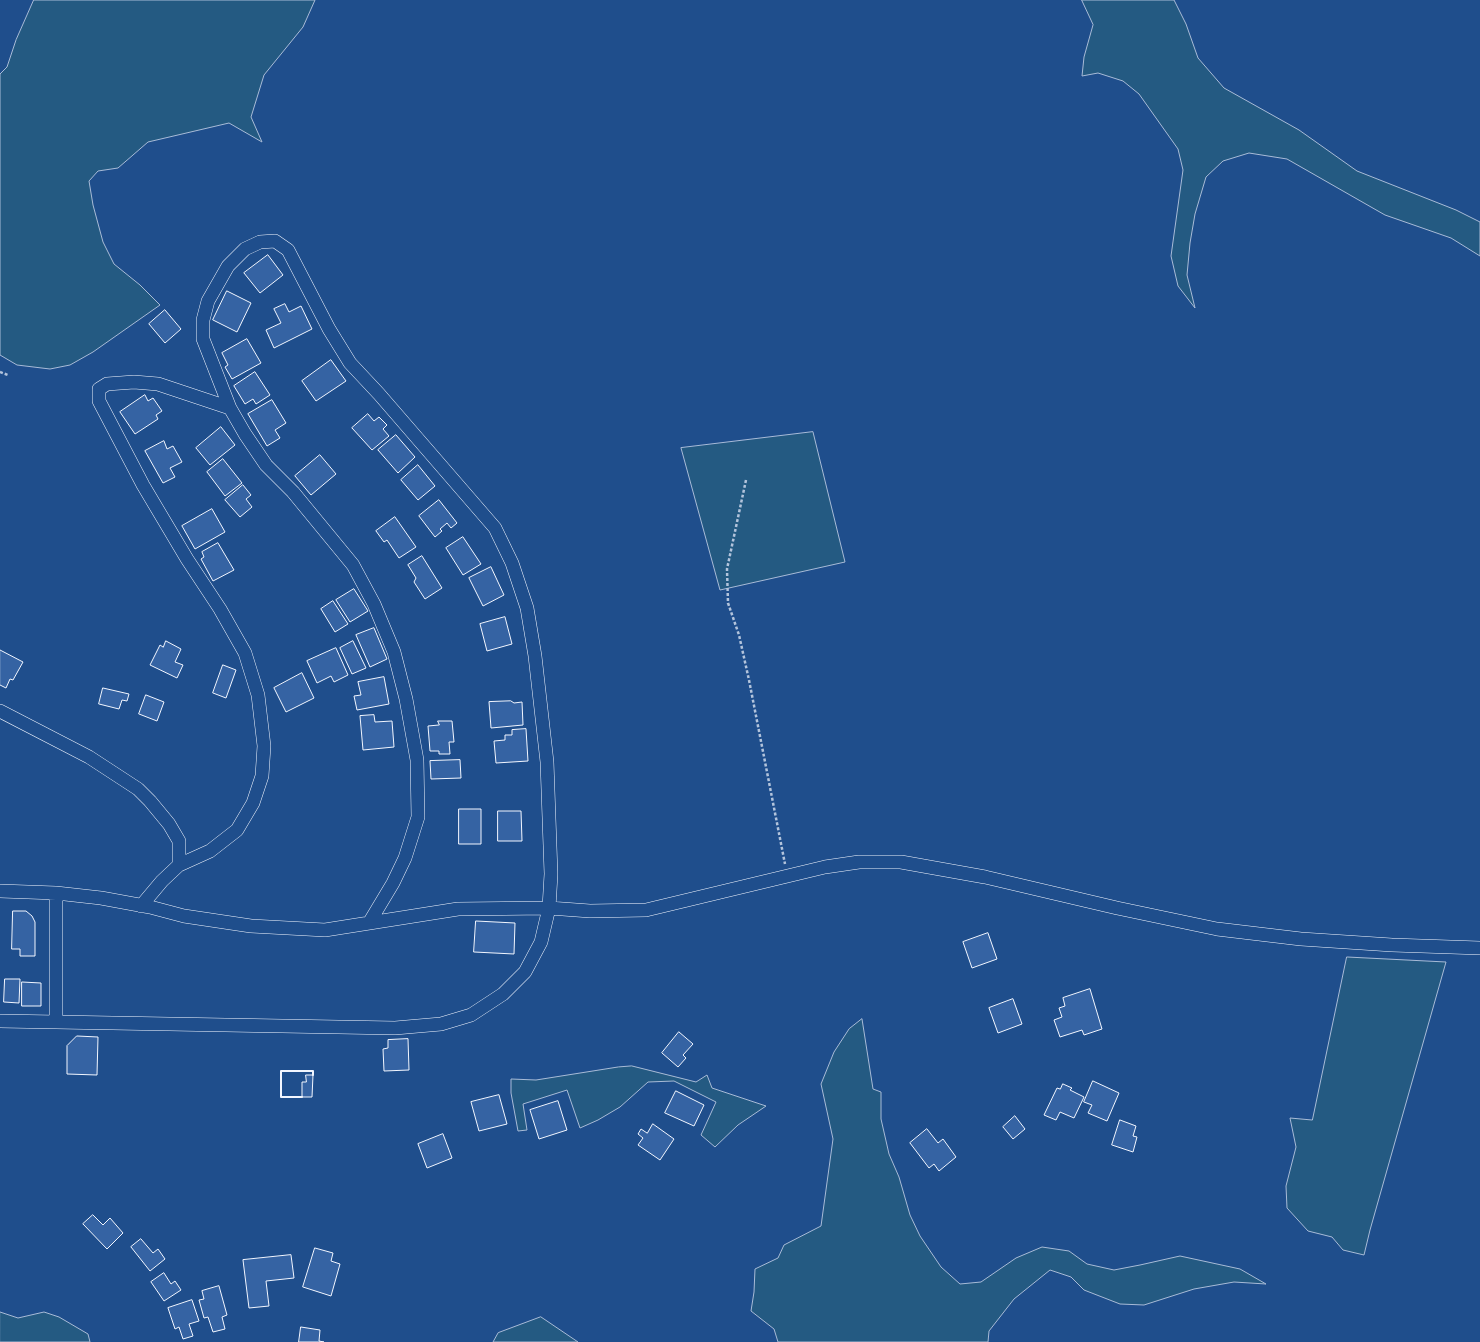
<!DOCTYPE html>
<html>
<head>
<meta charset="utf-8">
<style>
	body { margin:0 }
	canvas { display:block; background:#1f4e8c }
</style>
</head>
<body>
<canvas width="1480" height="1342"></canvas>
<script>
const ctx = document.querySelector('canvas').getContext('2d');
ctx.lineJoin = 'round';
function fill(path, color) {
  ctx.fillStyle = color;
  ctx.fill(path, 'evenodd');
}
function trace(path, color, width, dash) {
  ctx.strokeStyle = color;
  ctx.lineWidth = width;
  ctx.lineCap = dash ? 'butt' : 'round';
  ctx.setLineDash(dash || []);
  ctx.stroke(path);
}
const green = new Path2D(`
	M34 0H315L303 27 264 75 251 117 262 142 229 123 148 142 118 168 98 171 89 181 93 205 103 242 114 264 140 285 160 305 93 352 70 365 50 369 17 365 0 355V74L7 67 16 40Z
	M1082 0H1174L1186 24 1198 58 1224 88 1299 130 1357 171 1456 210 1480 222V256L1451 238 1385 215 1287 159 1249 153 1223 161 1206 177 1195 214 1190 243 1187 275 1195 308 1178 286 1171 256 1183 170 1178 149 1139 94 1123 81 1098 73 1082 76 1084 57 1093 25Z
	M813 432 845 562 720 590 681 448Z
	M1347 957 1446 962 1370 1230 1364 1255 1343 1250 1332 1237 1308 1231 1287 1208 1286 1186 1296 1147 1290 1118 1312 1120Z
	M862 1019 873 1089 881 1092V1119L889 1154 899 1177 910 1215 920 1236 941 1267 960 1284 981 1282 1016 1258 1042 1247 1069 1251 1087 1264 1114 1270 1140 1265 1180 1256 1240 1269 1266 1284 1234 1282 1194 1289 1144 1305 1120 1304 1084 1290 1071 1277 1050 1270 1014 1299 989 1331 988 1342H778L774 1329 751 1311 754 1292 755 1269 778 1258 784 1245 821 1226 833 1139 821 1084 834 1052 849 1029Z
	M632 1066 696 1082 707 1075 712 1088 766 1106 738 1125 715 1147 701 1135 716 1102 674 1081 648 1082 620 1107 598 1120 580 1128 567 1090 523 1104 527 1130 518 1131 511 1093V1079L536 1080 618 1067Z
	M0 1312 18 1318 44 1312 59 1317 88 1334 90 1342H0Z
	M541 1317 578 1342H493L498 1333Z`);
fill(green, '#245a82');
trace(green, '#a8bbd7', 1);
const building = new Path2D(`
	M268 255 283 275 260 293 244 273Z
	M227 291 251 303 237 332 213 320Z
	M285 304 289 312 301 306 312 329 274 348 266 330 281 323 274 309Z
	M165 310 181 329 165 343 149 324Z
	M247 339 261 363 232 379 225 367 228 365 222 353Z
	M331 360 346 381 316 401 302 381Z
	M255 372 270 395 256 404 253 399 245 404 234 386Z
	M145 395 148 401 153 398 162 411 156 415 158 419 135 434 120 412Z
	M272 400 286 423 275 430 280 438 267 446 248 414Z
	M368 414 374 421 379 417 387 425 383 429 389 436 372 450 352 428Z
	M221 427 235 445 210 465 196 448Z
	M396 435 415 457 398 473 378 450Z
	M164 441 167 449 173 446 182 462 170 468 175 477 163 483 145 451Z
	M320 455 336 474 311 495 295 476Z
	M223 459 242 483 225 496 207 472Z
	M418 465 435 486 418 500 401 480Z
	M243 485 251 495 246 499 252 507 240 517 225 500Z
	M439 500 457 523 451 528 447 523 440 529 442 531 435 537 419 516Z
	M212 509 225 532 195 549 182 526Z
	M395 517 416 547 399 558 387 540 384 542 376 531Z
	M463 537 481 564 463 575 446 548Z
	M218 543 234 570 213 581 201 559 204 557 202 552Z
	M422 556 442 588 425 599 414 582 416 578 408 565Z
	M491 567 504 595 483 606 469 578Z
	M354 589 368 611 350 622 336 600Z
	M333 601 348 624 335 632 321 609Z
	M505 617 512 644 487 651 480 624Z
	M374 628 387 659 370 667 356 635Z
	M166 641 181 649 175 662 183 665 177 678 150 665 160 645 163 647Z
	M353 641 366 668 352 674 340 648Z
	M336 648 348 675 334 682 331 676 317 683 307 661Z
	M0 650 23 662 13 680 10 679 6 688 0 685Z
	M223 665 236 670 226 698 213 693Z
	M302 673 314 698 286 712 274 688Z
	M384 677 389 704 357 710 354 696 361 695 358 682Z
	M103 688 129 694 127 701 122 700 119 709 99 704Z
	M146 695 164 702 157 721 139 714Z
	M511 701 514 703 522 702 523 725 491 728 489 702Z
	M374 715 375 722 392 721 394 747 363 750 360 716Z
	M438 721H452L454 742H449L450 754H439V751H430L428 726 439 725Z
	M526 729 528 761 496 763 494 741 505 740V735H512V730Z
	M460 760 461 778 431 779 430 761Z
	M459 809H481V844H459Z
	M498 811H521L522 841H498Z
	M13 911H26L32 916 35 922V956H20V949H12Z
	M476 921 515 923 514 954 474 952Z
	M988 933 997 959 972 968 963 942Z
	M5 979H20L19 1003 4 1002Z
	M22 982 41 983V1006H22Z
	M1090 989 1102 1029 1084 1035 1082 1030 1060 1037 1054 1020 1062 1017 1059 1008 1065 1006 1063 998Z
	M1013 999 1022 1024 998 1033 989 1008Z
	M679 1032 693 1044 683 1055 686 1058 678 1067 662 1053Z
	M77 1036 98 1037 97 1075 67 1074V1046Z
	M408 1039 409 1070 384 1071 383 1049 388 1048V1040Z
	M306 1075H313L312 1097H302V1082H306Z
	M1093 1081 1119 1093 1107 1121 1088 1113 1092 1105 1084 1102Z
	M1063 1084 1072 1088 1070 1090 1084 1097 1074 1118 1060 1112 1056 1120 1044 1115 1057 1088 1060 1089Z
	M676 1091 704 1105 694 1126 665 1113Z
	M499 1095 507 1124 479 1131 471 1102Z
	M558 1101 567 1130 539 1139 530 1110Z
	M1015 1116 1025 1129 1013 1139 1003 1127Z
	M1120 1120 1136 1126 1133 1136 1137 1137 1133 1152 1112 1145Z
	M653 1124 674 1139 660 1160 638 1145 643 1138 638 1134 641 1129 647 1133Z
	M927 1129 938 1143 943 1139 956 1157 939 1171 934 1164 929 1168 910 1143Z
	M443 1134 452 1158 427 1168 418 1144Z
	M93 1215 103 1225 110 1218 123 1233 107 1249 83 1224Z
	M141 1239 153 1253 158 1249 165 1259 150 1271 131 1247Z
	M315 1248 333 1253 331 1261 340 1264 331 1296 303 1287Z
	M291 1255 294 1278 266 1281 269 1306 249 1308 243 1260Z
	M164 1273 171 1284 175 1281 181 1290 164 1301 151 1282Z
	M219 1286 227 1315 222 1317 225 1329 213 1332 208 1317 204 1318 199 1300 204 1299 202 1291Z
	M192 1300 199 1321 189 1324 193 1336 183 1339 179 1327 175 1329 168 1308Z
	M301 1327 320 1330 319 1341 324 1342H299Z`);
fill(building, '#3563a3');
trace(building, '#f2f6ff', 1);
const minor = new Path2D(`
	M0 711 89 757 138 789 150 801 169 824 179 841V865L162 881 141 906
	M179 865 210 851 237 830 253 803 262 776 264 746 258 695 245 653 220 609 187 559 143 485 99 401V389L107 384 134 382 158 384 230 408
	M0 891 56 893 101 898 150 907 184 916 251 926 325 930 458 909 549 908 590 911 646 910 825 867 859 862H901L985 877 1117 908 1217 929 1301 939 1392 945 1480 948
	M0 1021 395 1028 441 1024 471 1015 503 994 525 972 541 942 549 908 551 874 547 762 535 656 527 608 512 563 495 528 379 394 350 363 329 329 288 250 275 241 260 242 245 249 228 266 208 301 203 320V339L230 408 245 434 266 465 293 492 353 565 374 604 394 652 406 699 417 760 418 817 405 858 393 883 369 923
	M56 1022V893`);
trace(minor, '#f2f6ff', 14);
trace(new Path2D(`
	M0 372 8 375
	M746 480 727 569 728 603 739 635 749 680 785 864`), '#b3c4dc', 2.5, [3, 2]);
trace(minor, '#1f4e8c', 13);
trace(new Path2D(`
	M302 1097H281V1071H313V1075`), '#f2f6ff', 2);
</script>
</body>
</html>
